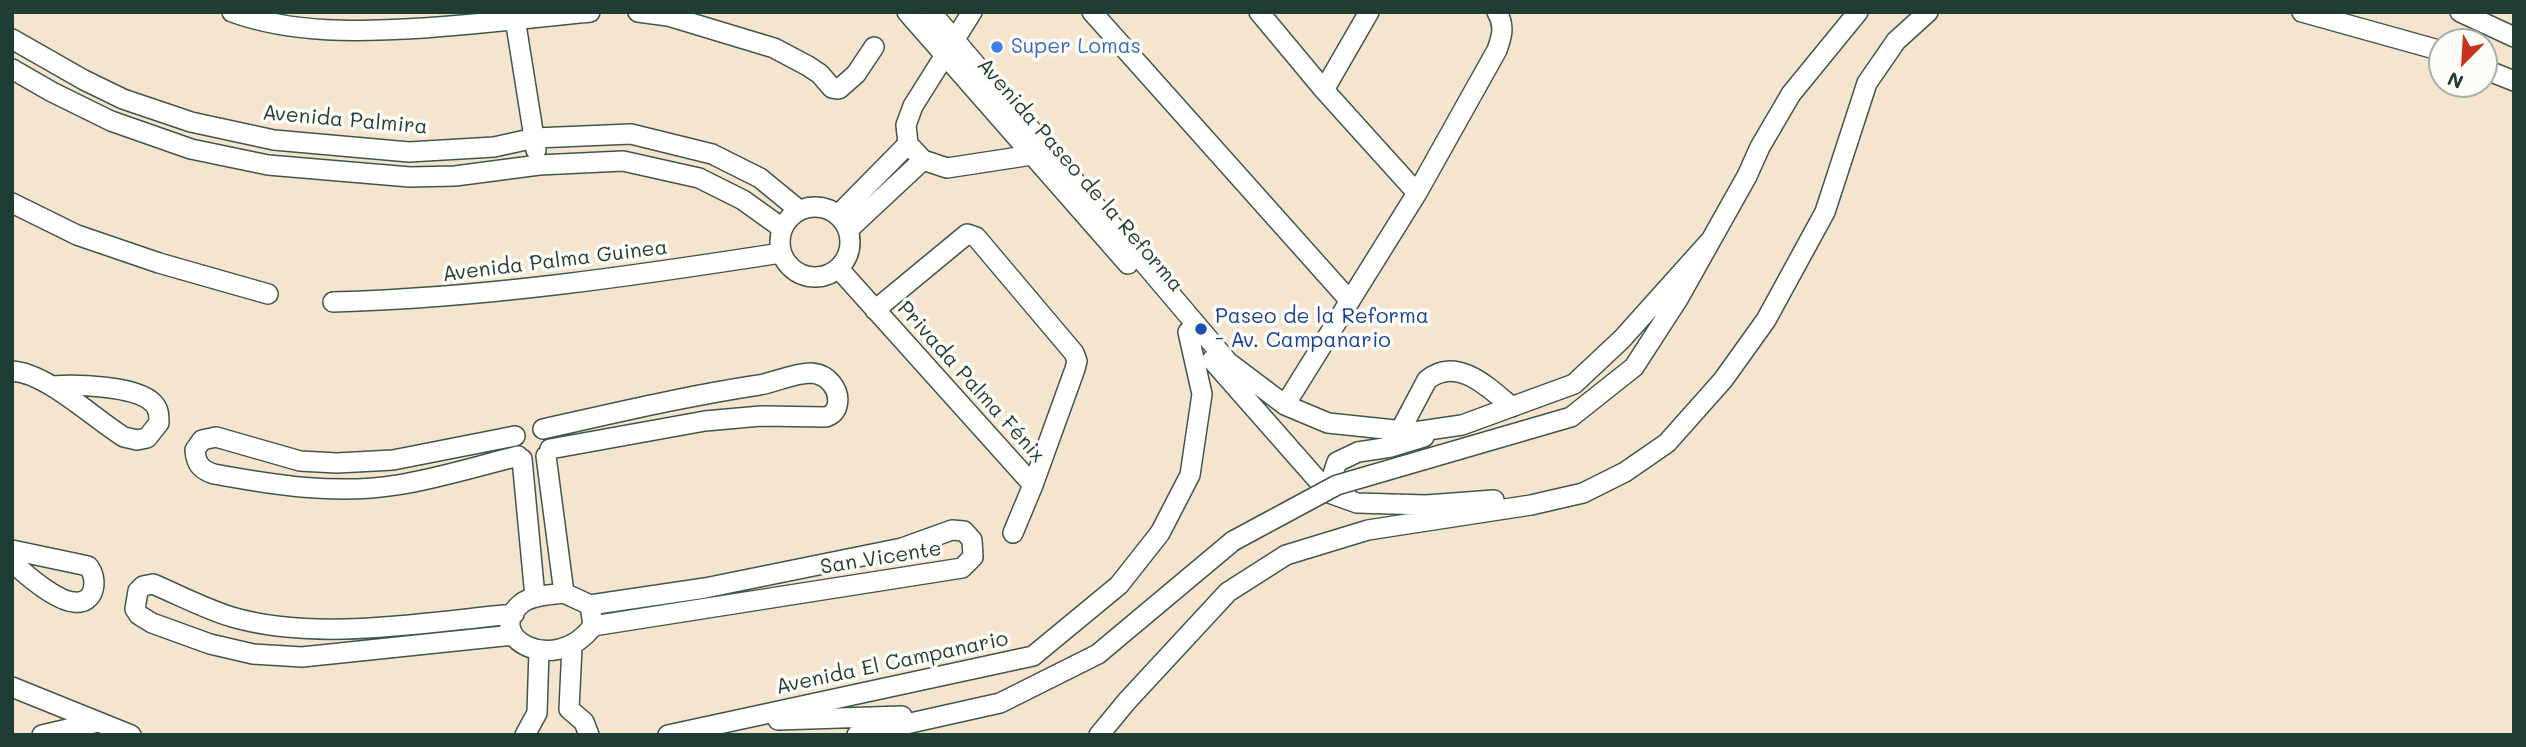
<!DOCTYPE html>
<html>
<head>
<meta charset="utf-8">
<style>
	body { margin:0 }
	#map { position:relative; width:2526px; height:747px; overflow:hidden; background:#f6e5ce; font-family:Mali,sans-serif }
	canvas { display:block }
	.frame { position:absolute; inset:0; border:14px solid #1f3d34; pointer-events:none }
	.north { position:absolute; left:2428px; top:28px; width:70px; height:70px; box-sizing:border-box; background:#fdfcf7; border:2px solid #a4b0a9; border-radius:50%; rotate:204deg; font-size:19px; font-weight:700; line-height:28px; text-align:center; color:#1f3d34 }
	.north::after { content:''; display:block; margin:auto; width:24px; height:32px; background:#c8321e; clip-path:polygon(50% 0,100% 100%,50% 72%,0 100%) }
</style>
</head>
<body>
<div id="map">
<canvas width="2526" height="747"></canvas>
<div class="frame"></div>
<div class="north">N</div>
</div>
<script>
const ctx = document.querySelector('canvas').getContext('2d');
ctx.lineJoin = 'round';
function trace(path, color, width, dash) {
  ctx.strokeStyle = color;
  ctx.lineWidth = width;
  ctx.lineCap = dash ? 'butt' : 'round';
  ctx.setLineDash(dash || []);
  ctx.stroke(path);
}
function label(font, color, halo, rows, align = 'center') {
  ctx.font = font + ' Mali,sans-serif';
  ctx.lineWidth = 7;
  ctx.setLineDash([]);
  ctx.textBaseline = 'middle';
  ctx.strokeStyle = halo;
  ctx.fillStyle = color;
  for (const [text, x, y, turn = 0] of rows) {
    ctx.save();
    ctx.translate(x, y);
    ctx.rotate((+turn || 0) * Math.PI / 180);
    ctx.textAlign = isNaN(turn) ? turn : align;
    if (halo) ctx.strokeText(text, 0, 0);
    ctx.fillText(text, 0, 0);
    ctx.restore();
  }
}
const minor = new Path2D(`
	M232 12C293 34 360 32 424 28 479 24 534 18 590 12
	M514 12 536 150
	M638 12 668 16 774 48 808 66 820 74 832 88 839 89 856 74 874 47
	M907 12 1128 264
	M931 12 1228 362 1285 405 1328 423 1414 432 1462 425 1574 384 1622 339 1709 242
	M972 12 913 106 906 125 908 144 923 160 947 168 1032 155
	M1092 12 1350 301
	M1259 12 1324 90 1417 193
	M2302 12 2442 51
	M2460 12 2514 37
	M12 39 84 80 123 99 191 122 274 140 409 152 494 147 535 138 631 134 712 154 760 178 799 210
	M12 69 52 92 111 121 191 149 268 165 410 177 455 176 539 165 623 161 699 178 743 200 782 228
	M2484 69 2514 81
	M1324 90 1369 12
	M12 203 77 235 159 263 268 294
	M780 242a35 35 0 1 1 70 0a35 35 0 1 1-70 0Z
	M838 215 908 144
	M848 230 923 160
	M839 269 1033 485
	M333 302C483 298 633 276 781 253
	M875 310 967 234 976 237 1074 353 1077 361 1075 369 1033 485 1013 533
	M1212 360 1329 493 1357 503 1426 505 1494 500
	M12 371C47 373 93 418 124 437L137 440 147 438 159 423C159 415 159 408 152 402 135 386 76 384 53 386
	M1285 405 1417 193 1497 50C1502 36 1505 26 1497 12
	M543 429C615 413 686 396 759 385 776 382 794 373 811 373 828 374 841 390 837 406 835 413 831 415 826 417L761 416 705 421 550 449
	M1400 431 1427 380C1457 355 1489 388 1512 407
	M515 436 393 460 337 463 300 461 216 437 202 440 195 450C196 464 201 470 214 474 274 485 336 495 397 485 437 479 478 466 518 456
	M546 456 564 593
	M522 459 535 597
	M1423 460 1571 417 1634 367 1678 299 1747 176 1760 147 1791 94 1858 12
	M1346 495 1334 485 1333 474 1337 462 1358 452 1391 447 1424 437
	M12 550 88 566C99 579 95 605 74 602 56 601 25 574 12 562
	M564 593 590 605 593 626C554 678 481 636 522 603 533 595 551 595 564 593Z
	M590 605 705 588 902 548 952 530 964 531 972 540 973 557 962 568 593 626
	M513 635 302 657 253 654 210 644 152 623 139 615 135 609 138 591 143 586 153 584C179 595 205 609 232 617 317 642 426 622 514 614
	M572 647 569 709 584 722 589 735
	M12 687 131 735
	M778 720 902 716
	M42 735 98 722
	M525 735 537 713 539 651
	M668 735 1033 656 1119 585 1160 533 1190 475 1202 394 1188 332
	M857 735 1000 703 1098 654 1233 541
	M1099 735 1127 701 1228 592 1286 555 1368 530 1531 505 1583 493 1625 472 1667 443 1723 380 1766 320 1825 212 1867 83 1896 41 1928 12`);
trace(minor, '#3f564b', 22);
trace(minor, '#fff', 19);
const minorBridge = new Path2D(`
	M1233 541 1337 485 1423 460`);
trace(minorBridge, '#3f564b', 22, []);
trace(minorBridge, '#fff', 19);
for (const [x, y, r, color] of [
	[997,47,7,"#3f7fe0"],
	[1201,329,7,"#1a4fb4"]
]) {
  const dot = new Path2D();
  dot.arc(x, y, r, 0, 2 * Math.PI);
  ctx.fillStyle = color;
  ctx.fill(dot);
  trace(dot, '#fdfcf7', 2.5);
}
label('21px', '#366cbe', '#fdfcf7', [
	["Super Lomas",1011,47]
], 'left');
label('21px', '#1f3d34', '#fdfcf7', [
	["Avenida Palmira",345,120,5],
	["Avenida Paseo de la Reforma",1080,175,49],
	["Avenida Palma Guinea",555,261,-7],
	["Privada Palma Fénix",971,382,48],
	["San Vicente",881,558,-9],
	["Avenida El Campanario",892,663,-12]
]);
label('21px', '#164399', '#fdfcf7', [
	["Paseo de la Reforma",1215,317],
	["- Av. Campanario",1215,341]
], 'left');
</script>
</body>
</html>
